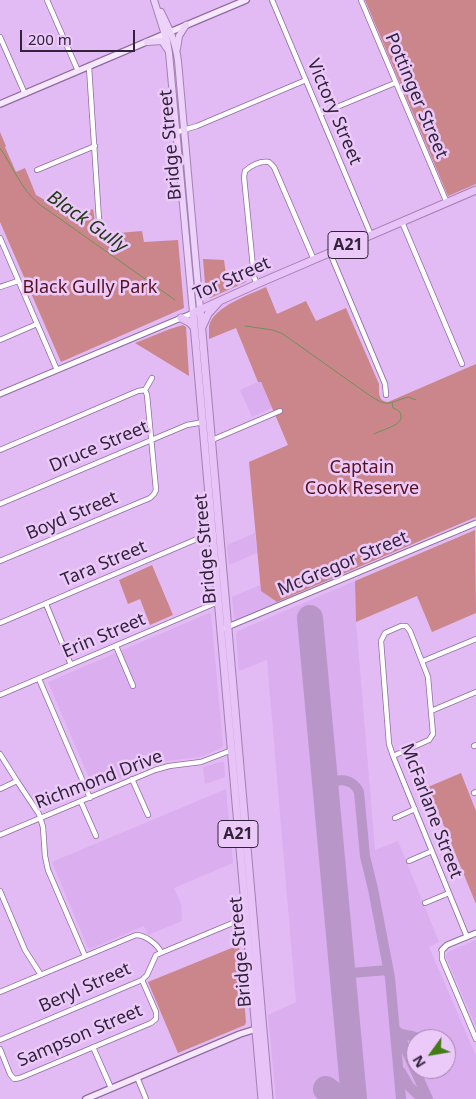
<!DOCTYPE html>
<html>
<head>
<meta charset="utf-8">
<style>
	body { margin:0 }
	#map { position:relative; width:476px; height:1099px; overflow:hidden; background:#e2baf4; font-family:"Noto Sans",sans-serif }
	canvas { display:block }
	.north { position:absolute; left:406px; top:1029px; width:50px; height:50px; box-sizing:border-box; background:#ebcafa; border:1px solid #a187ad; border-radius:50%; rotate:238deg; font-size:14px; font-weight:700; line-height:20px; text-align:center; color:#33233a }
	.north::after { content:''; display:block; margin:auto; width:18px; height:22px; background:#437c15; clip-path:polygon(50% 0,100% 100%,50% 72%,0 100%) }
	.scale { position:absolute; left:20px; top:30px; width:115px; height:22px; box-sizing:border-box; border:2px solid #33233a; border-top:0; padding-left:6px; font-size:15px; line-height:18px; white-space:nowrap; color:#33233a; -webkit-text-stroke:4px #ebcafa; paint-order:stroke }
</style>
</head>
<body>
<div id="map">
<canvas width="476" height="1099"></canvas>
<div class="north">N</div>
<div class="scale">200 m</div>
</div>
<script>
const ctx = document.querySelector('canvas').getContext('2d');
ctx.lineJoin = 'round';
function fill(path, color) {
  ctx.fillStyle = color;
  ctx.fill(path, 'evenodd');
}
function trace(path, color, width, dash) {
  ctx.strokeStyle = color;
  ctx.lineWidth = width;
  ctx.lineCap = dash ? 'butt' : 'round';
  ctx.setLineDash(dash || []);
  ctx.stroke(path);
}
function label(font, color, halo, rows, align = 'center') {
  ctx.font = font + ' "Noto Sans",sans-serif';
  ctx.lineWidth = 5;
  ctx.setLineDash([]);
  ctx.textBaseline = 'middle';
  ctx.strokeStyle = halo;
  ctx.fillStyle = color;
  for (const [text, x, y, turn = 0] of rows) {
    ctx.save();
    ctx.translate(x, y);
    ctx.rotate((+turn || 0) * Math.PI / 180);
    ctx.textAlign = isNaN(turn) ? turn : align;
    if (halo) ctx.strokeText(text, 0, 0);
    ctx.fillText(text, 0, 0);
    ctx.restore();
  }
}
fill(new Path2D(`
	M260 381 272 408 252 417 240 390Z
	M255 533 257 553 229 565 227 545Z
	M355 581 356 622 375 850 398 841 439 942 429 947 476 1056V1099H276L268 1015 296 1002 267 660 239 671 236 634 238 631ZM416 1039H446V1069H416Z
	M260 585 261 591 277 602 236 619 234 617 232 597Z
	M209 613 211 614 223 745 221 748 201 757 157 762 94 789 48 682Z
	M220 762H224L225 777 205 784 203 767Z
	M226 789 233 863 174 888 181 904 182 921 148 935 144 926 90 949 88 948 52 862Z
	M476 940V1027L446 957 448 952Z`), '#dbaeef');
fill(new Path2D(`
	M365 0H476V184L448 196Z
	M0 132 6 146 5 147 16 172 25 168 36 195 75 217 93 209 96 228 107 234 142 231 144 242 178 240 184 308 61 362 0 222Z
	M203 259 224 260 226 275 246 281V282L210 298 206 296Z
	M266 287 277 314 306 301 316 321 346 308 379 384C379 393 378 401 388 402L476 364V517L277 602 261 591 249 462 288 445 261 382H258L236 328 209 339C209 335 209 331 209 327 212 307 249 295 266 287Z
	M183 325 186 327 189 376 135 343 170 329Z
	M475 530 476 613 432 632 417 596 356 622 355 581Z
	M152 565 173 615 150 625 140 599 128 604 119 580Z
	M461 773 476 811V904L428 787Z
	M239 945 246 1022 245 1025 178 1053 148 982Z`), '#cb868b');
trace(new Path2D(`
	M0 148C14 168 20 188 39 204L175 300
	M245 326 273 330 283 334 369 395C389 408 387 403 408 397L416 400
	M374 434C381 430 401 426 401 417 401 411 398 410 393 408L392 403`), '#6e9158', 1);
trace(new Path2D(`
	M321 739 325 775 328 780 334 782
	M329 825 327 791C330 776 353 777 359 792L365 856 373 889 390 978 401 1099
	M339 930 342 965 346 971 351 973 388 970
	M347 1017 344 980 347 975 351 973
	M398 1032 428 1099
	M399 1033C405 1037 412 1033 418 1039
	M401 1072 409 1086 422 1099`), '#b896c7', 10);
trace(new Path2D(`
	M310 618 354 1099
	M326 1089 339 1099`), '#b896c7', 26);
const minor = new Path2D(`
	M47 0 78 71
	M272 0 371 235
	M361 0 447 203
	M0 37 25 94
	M89 67 99 220
	M320 114 395 83
	M177 132 197 126 306 80
	M37 170 95 146
	M402 222 462 364
	M0 238 57 370
	M330 253 385 384 386 395
	M257 284 254 277 244 177 245 171C252 165 261 161 269 162L274 167 314 260
	M0 287 18 281
	M0 340 37 324
	M212 440 280 411
	M0 450 138 391 145 390
	M0 504 187 425 204 422
	M0 561 150 498 154 494 156 490 147 395 145 390 152 378
	M46 604 71 665
	M0 623 204 536 214 534
	M116 646 133 686
	M423 661 476 639
	M39 679 90 798
	M0 695 218 602
	M431 711 476 692
	M474 746 476 745
	M0 754 17 781 39 814 43 827 45 856 48 870 85 956
	M393 756 429 740 433 734 428 677 410 631 406 626H401L385 633 381 641 389 744 393 756 467 937
	M132 779 148 815
	M0 789 17 781
	M474 793 476 792
	M81 802 96 836
	M395 818 415 809
	M0 835 155 770 169 766 201 762 232 750
	M409 861 432 851
	M0 891 25 950 41 975
	M425 903 449 893
	M442 950V959L476 1039
	M0 992 136 935C145 935 157 944 161 952
	M0 1040 142 980 147 975 156 955 247 917
	M93 1047 111 1088
	M0 1049 10 1074 14 1079 20 1078 151 1023 156 1019V1012L142 980
	M137 1077 146 1099`);
const tertiary = new Path2D(`
	M0 394 193 313
	M225 628 476 523
	M442 950 447 945 476 933`);
const secondary = new Path2D(`
	M170 32 246 0
	M0 104 165 34
	M86 1099 240 1034 256 1029`);
const primary = new Path2D(`
	M154 0 167 41 169 53 193 313
	M161 12C169 28 176 43 178 61L200 309
	M147 42 162 41 168 50
	M177 49 179 36 186 25`);
const trunk = new Path2D(`
	M200 309 269 1099
	M181 318 189 322 194 327
	M202 327 208 314 218 303
	M262 1099 193 313 257 284 476 190`);
trace(minor, '#906aa0', 6);
trace(tertiary, '#906aa0', 7);
trace(secondary, '#906aa0', 8);
trace(primary, '#a481b4', 8);
trace(trunk, '#a481b4', 9);
trace(minor, '#fff', 4.5);
trace(tertiary, '#fff', 5);
trace(secondary, '#f6e8fc', 5.5);
trace(primary, '#edd2fa', 6);
trace(trunk, '#e7c3f8', 7);
for (const [x, y, w] of [
	[348,245,40],
	[238,834,40]
]) {
  const box = new Path2D();
  box.roundRect(x - w / 2, y - 13.5, w, 27, 4);
  ctx.fillStyle = '#ebcafa';
  ctx.fill(box);
  trace(box, '#33233a', 1);
}
label('bold 16px', '#33233a', null, [
	["A21",348,245],
	["A21",238,834]
]);
label('18px', '#33233a', '#ebcafa', [
	["Pottinger Street",416,96,67],
	["Victory Street",334,112,67],
	["Bridge Street",171,145,-95],
	["Tor Street",232,279,-24],
	["Druce Street",99,447,-23],
	["Boyd Street",72,516,-23],
	["Bridge Street",206,549,-95],
	["Tara Street",104,564,-23],
	["McGregor Street",343,564,-23],
	["Erin Street",104,636,-23],
	["Richmond Drive",99,780,-21],
	["McFarlane Street",431,811,69],
	["Bridge Street",241,952,-95],
	["Beryl Street",85,988,-24],
	["Sampson Street",80,1036,-23]
]);
label('18px', '#57121f', '#ebcafa', [
	["Black Gully Park",90,288],
	["Captain",362,468],
	["Cook Reserve",362,489]
]);
label('italic 19px', '#233a16', '#ebcafa', [
	["Black Gully",87,222,35]
]);
</script>
</body>
</html>
